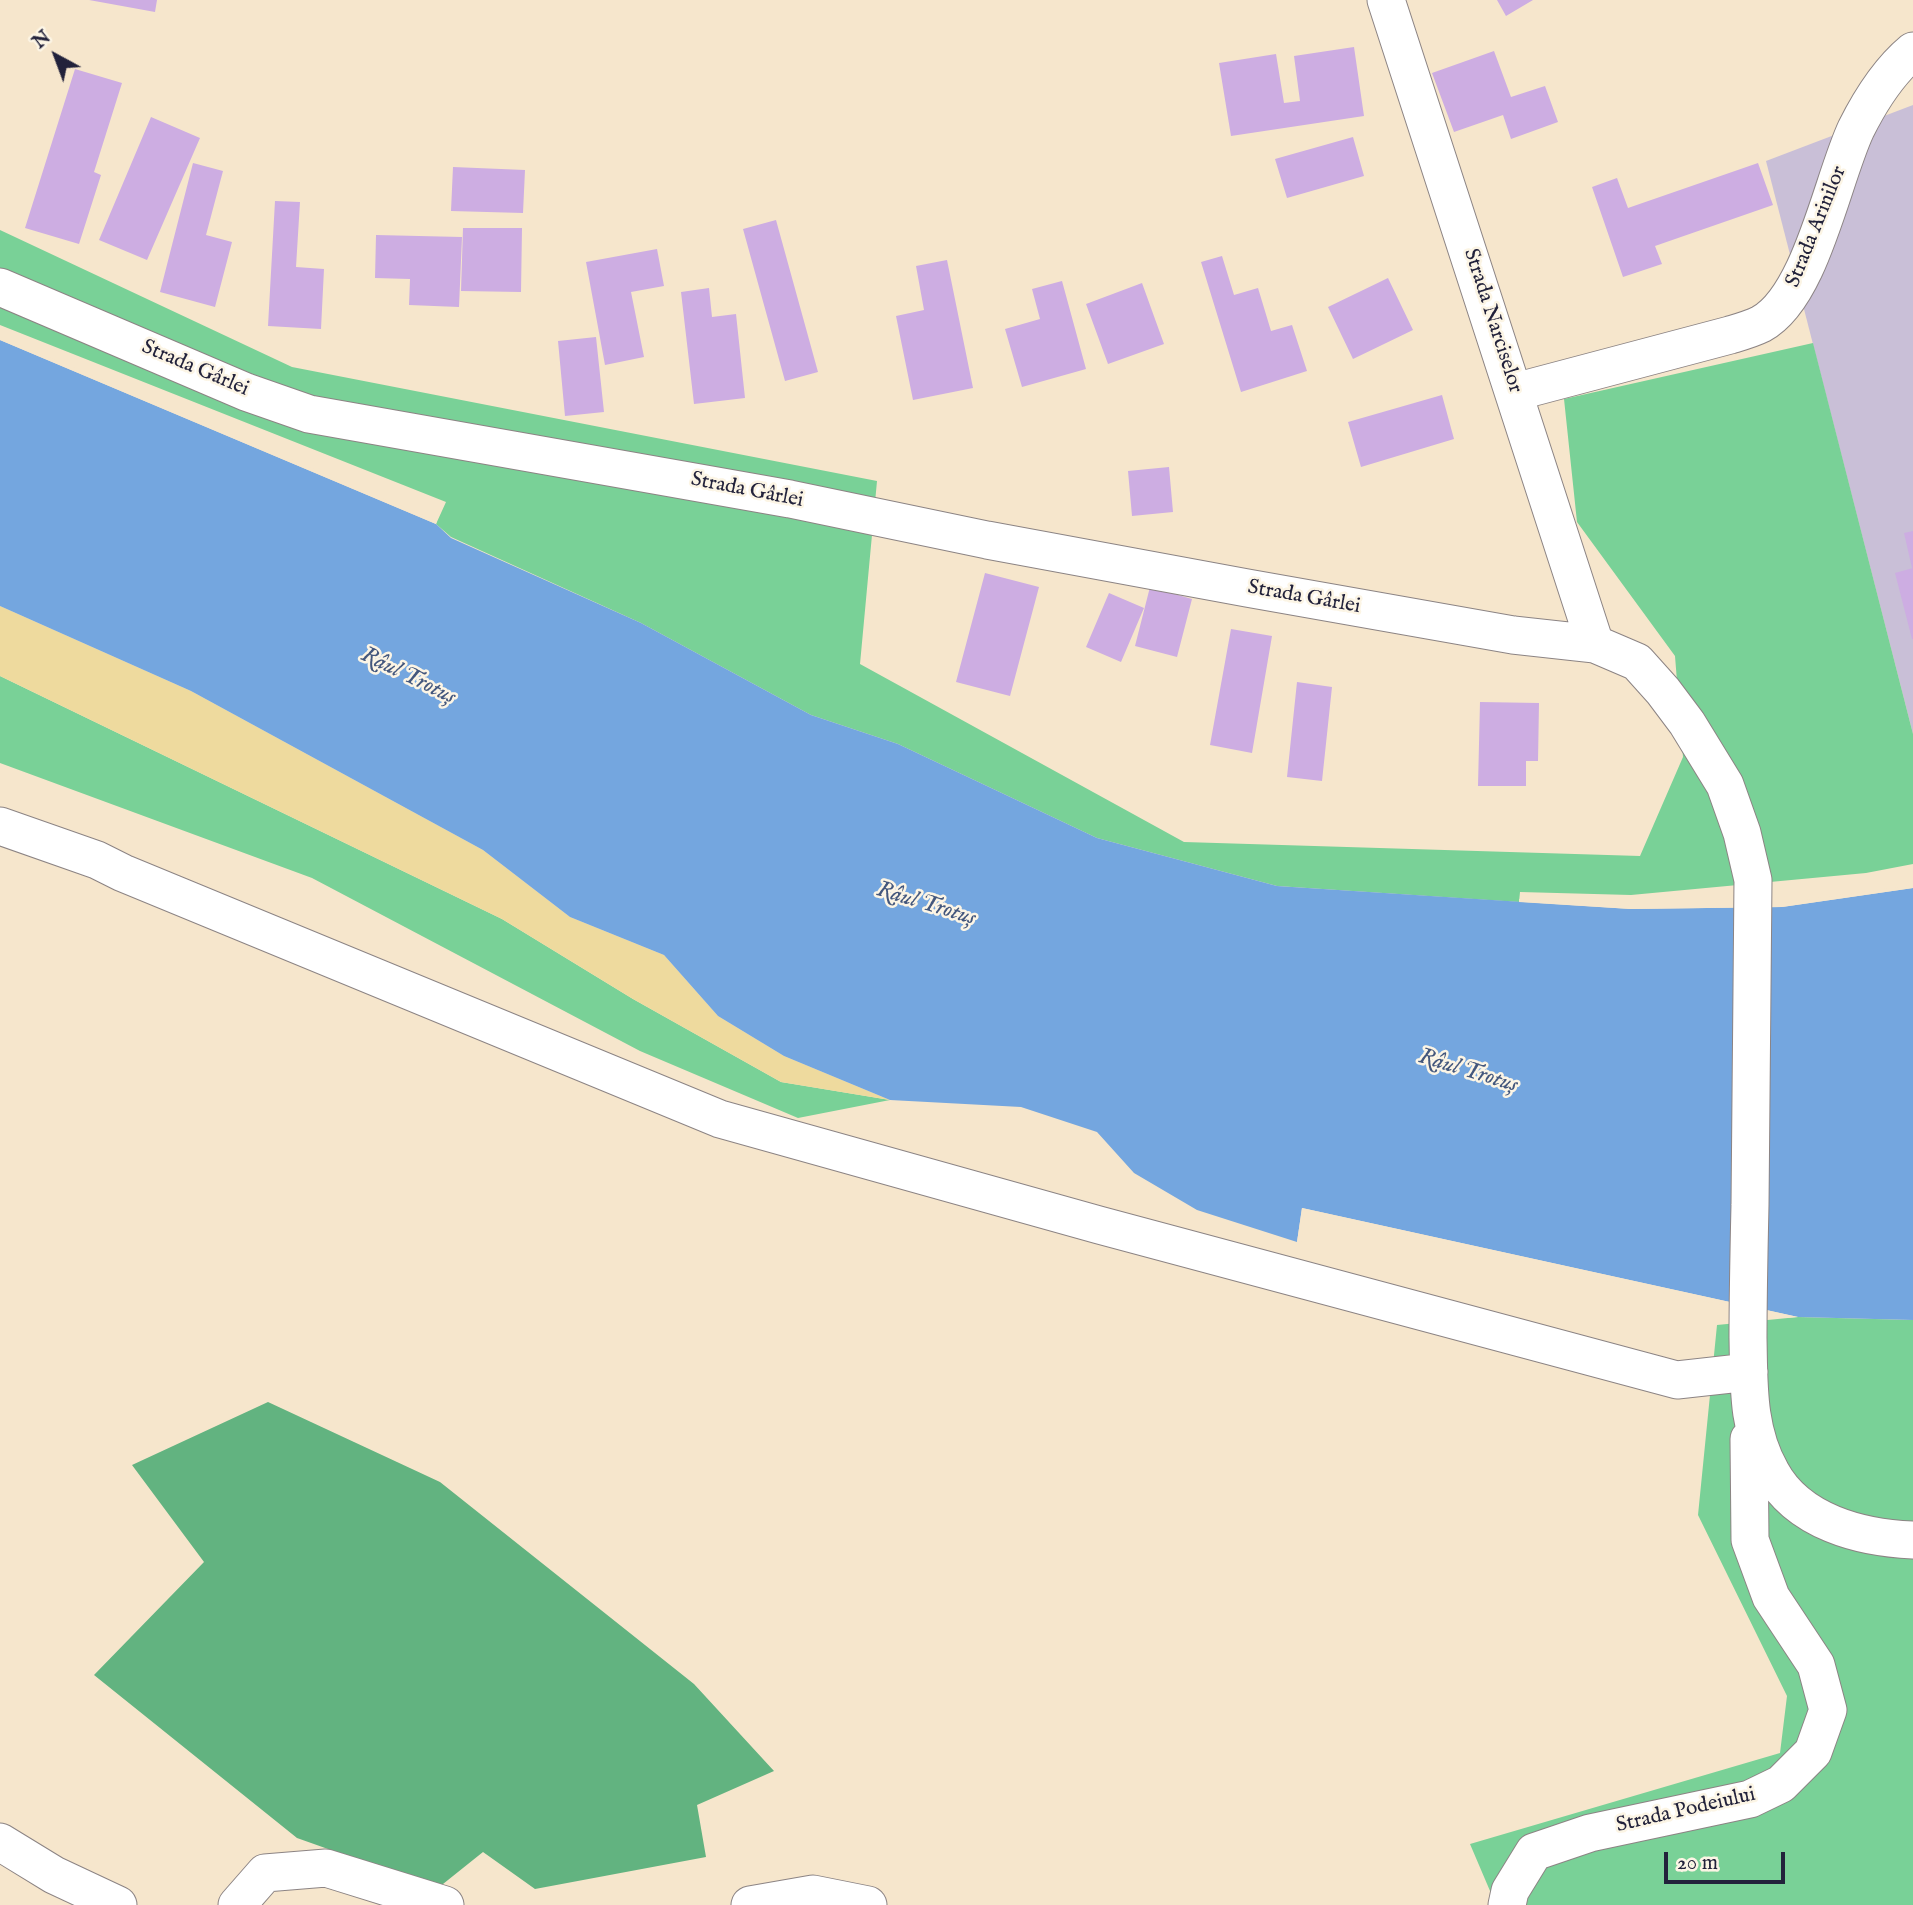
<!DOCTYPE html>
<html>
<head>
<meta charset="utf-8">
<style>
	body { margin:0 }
	#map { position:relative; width:1913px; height:1905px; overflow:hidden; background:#f6e6cc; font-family:"IM FELL English",serif }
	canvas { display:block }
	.north { position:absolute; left:21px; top:21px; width:70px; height:70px; -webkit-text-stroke:5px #fcf5e5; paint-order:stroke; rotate:319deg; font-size:19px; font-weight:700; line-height:28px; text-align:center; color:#22223b }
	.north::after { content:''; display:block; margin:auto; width:24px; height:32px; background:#22223b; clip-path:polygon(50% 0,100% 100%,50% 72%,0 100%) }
	.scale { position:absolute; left:1664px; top:1852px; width:121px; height:32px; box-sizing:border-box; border:4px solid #22223b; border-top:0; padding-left:9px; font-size:21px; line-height:24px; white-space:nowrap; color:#22223b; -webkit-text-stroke:5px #fcf5e5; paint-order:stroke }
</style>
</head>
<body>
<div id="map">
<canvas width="1913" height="1905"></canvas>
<div class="north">N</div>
<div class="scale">20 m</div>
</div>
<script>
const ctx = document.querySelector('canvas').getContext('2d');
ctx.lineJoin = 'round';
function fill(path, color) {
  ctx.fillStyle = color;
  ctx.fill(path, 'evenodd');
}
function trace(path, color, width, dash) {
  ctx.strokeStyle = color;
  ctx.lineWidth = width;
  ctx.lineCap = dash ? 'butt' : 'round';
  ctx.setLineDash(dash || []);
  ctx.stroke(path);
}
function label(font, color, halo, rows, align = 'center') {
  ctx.font = font + ' "IM FELL English",serif';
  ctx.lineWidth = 5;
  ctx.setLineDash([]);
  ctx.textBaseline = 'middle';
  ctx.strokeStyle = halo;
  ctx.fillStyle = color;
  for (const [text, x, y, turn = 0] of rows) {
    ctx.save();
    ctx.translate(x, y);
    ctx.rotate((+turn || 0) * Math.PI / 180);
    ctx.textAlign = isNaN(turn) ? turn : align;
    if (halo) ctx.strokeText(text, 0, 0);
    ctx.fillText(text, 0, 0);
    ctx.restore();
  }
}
fill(new Path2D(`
	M1913 105V734L1766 161Z`), '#c9bfd7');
fill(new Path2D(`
	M0 230 292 367 877 481 860 664 1184 842 1640 856 1683 757 1675 656 1577 522 1564 399 1813 343 1913 734V864L1866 873 1631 895 1520 892 1519 902 1277 886 1097 838 898 744 811 715 641 623 451 537 436 524 446 502 0 325Z
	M0 676 502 919 633 999 781 1082 890 1100 798 1118 640 1051 312 878 0 763Z
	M1798 1317 1913 1320V1905H1496L1470 1844 1780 1753 1787 1696 1698 1515 1717 1325Z`), '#79d197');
fill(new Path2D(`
	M268 1402 440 1482 694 1684 774 1771 697 1805 706 1857 535 1889 483 1852 438 1888 297 1838 94 1675 204 1562 132 1465Z`), '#62b380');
fill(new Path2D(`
	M0 606 191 691 483 850 570 917 664 955 718 1016 784 1056 890 1100 781 1082 633 999 502 919 0 676Z`), '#eeda9e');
fill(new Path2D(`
	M0 340 436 524 451 538 641 623 811 715 898 744 1097 838 1277 886 1631 909 1782 907 1913 888V1320L1798 1317 1302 1208 1297 1242 1197 1210 1134 1173 1097 1132 1021 1107 890 1100 784 1056 718 1016 664 955 570 917 483 850 191 691 0 606Z`), '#74a6df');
fill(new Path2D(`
	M0 336 1 337 437 521 436 524 0 340Z
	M1913 885V888L1782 907 1631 909 1519 902V899L1631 906 1781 903Z
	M1302 1208 1798 1317 1786 1318 1562 1272 1305 1212 1301 1243 1297 1242Z`), '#f6e6cc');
fill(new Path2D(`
	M89 0H157L155 12Z
	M1497 0H1533L1506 16Z
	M1354 47 1364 116 1231 136 1219 63 1276 54 1284 103 1300 101 1294 56Z
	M1494 51 1511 97 1545 86 1558 122 1511 139 1503 115 1454 132 1432 73Z
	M75 69 122 83 94 172 101 175 79 244 25 228Z
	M151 117 200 138 147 260 99 240Z
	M1353 137 1364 176 1287 198 1275 159Z
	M193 163 223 171 206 235 232 242 215 307 160 292Z
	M1758 163 1773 205 1655 246 1662 264 1623 277 1592 187 1617 178 1628 208Z
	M453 167 525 170 523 213 451 211Z
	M275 201 300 202 296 267 324 269 321 329 268 326Z
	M776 220 818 372 785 381 743 229Z
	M463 228H522L521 292 461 291Z
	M376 235 462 237 459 307 409 305 410 279 375 278Z
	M657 249 664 286 631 292 644 357 605 365 586 262Z
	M1222 256 1234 295 1258 288 1271 331 1292 325 1307 371 1241 392 1201 262Z
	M947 260 973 388 913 400 896 316 924 310 916 266Z
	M1388 278 1413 330 1353 359 1328 307Z
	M1062 281 1086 369 1022 387 1005 329 1040 319 1032 289Z
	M1142 283 1164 344 1108 364 1086 304Z
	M709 288 712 317 736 314 745 398 694 404 681 292Z
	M596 337 604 412 565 416 558 341Z
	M1442 395 1454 439 1361 467 1348 422Z
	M1169 467 1173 512 1132 516 1128 471Z
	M1913 531V568H1912L1904 533Z
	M1913 568V639H1912L1895 573Z
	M985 573 1039 587 1010 696 956 682Z
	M1150 587 1192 599 1177 657 1135 646Z
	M1109 593 1144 608 1121 662 1086 647Z
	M1231 629 1272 636 1252 753 1210 745Z
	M1297 682 1332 687 1322 781 1287 777Z
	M1480 702 1539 703 1538 761H1526V786H1478Z`), '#cdade2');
const minor = new Path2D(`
	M1386 0 1595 644
	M0 287 246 392 309 414 790 499 987 540 1247 588 1513 635 1595 644 1637 662 1663 691 1687 723 1725 785 1742 833 1753 880C1752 989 1751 1097 1750 1205 1749 1249 1748 1293 1748 1338 1749 1384 1747 1430 1771 1472 1798 1522 1861 1538 1913 1540
	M1515 392 1730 335C1740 332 1751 329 1761 324 1811 297 1832 180 1856 129 1870 101 1889 71 1913 51
	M0 826 97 860 123 873 720 1119 1099 1225 1677 1380 1749 1372
	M0 1842 54 1875 118 1905
	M237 1905 265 1873 326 1868 445 1905
	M750 1905 813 1894 868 1905
	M1507 1905 1510 1891 1534 1852 1590 1833 1750 1799 1781 1784 1813 1752 1828 1710 1816 1665 1771 1597 1750 1540 1749 1439`);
trace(minor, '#8c8484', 39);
trace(minor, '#fff', 37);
label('21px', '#22223b', '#fcf5e5', [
	["Strada Arinilor",1817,227,-68],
	["Strada Narciselor",1492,321,72],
	["Strada Gârlei",195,369,23],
	["Strada Gârlei",747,491,11],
	["Strada Gârlei",1304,598,10],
	["Strada Podeiului",1686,1811,-13]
]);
label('italic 23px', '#43577d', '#fcf5e5', [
	["Râul Trotuș",408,677,26],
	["Râul Trotuș",926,905,17],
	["Râul Trotuș",1468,1072,17]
]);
</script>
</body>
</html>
